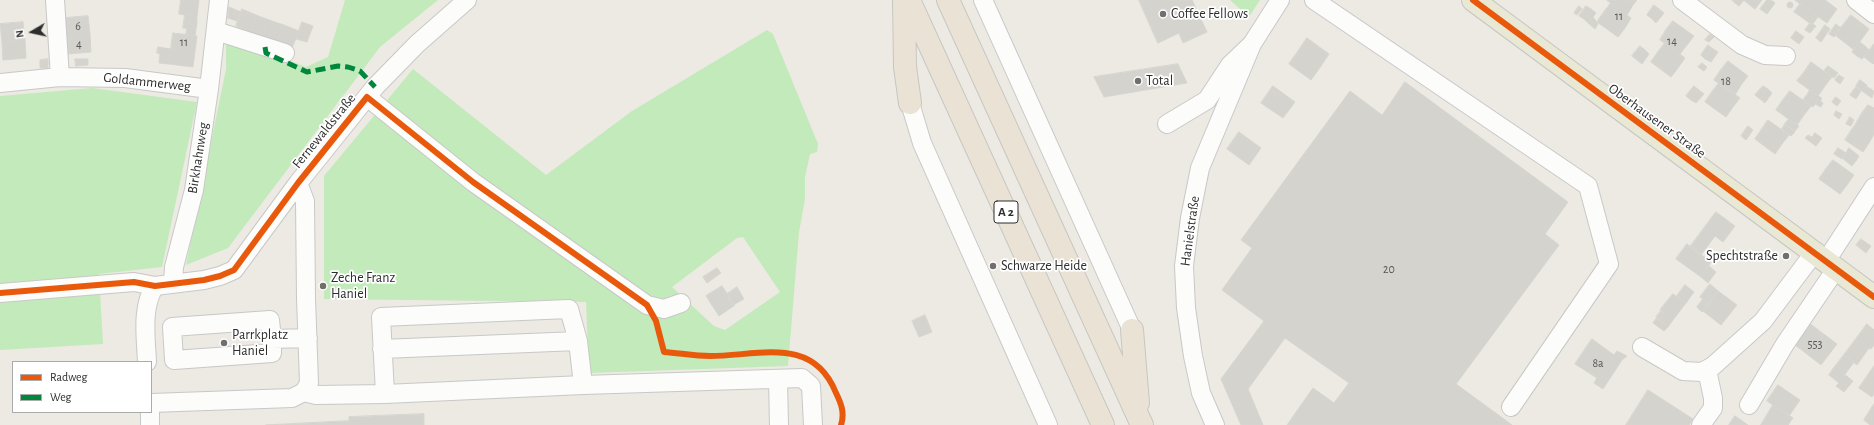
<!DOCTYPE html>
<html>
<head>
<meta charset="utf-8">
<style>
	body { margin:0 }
	#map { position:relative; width:1874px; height:425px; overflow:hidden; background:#eceae3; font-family:"Alegreya Sans",sans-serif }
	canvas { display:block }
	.legend { position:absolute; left:12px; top:361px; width:140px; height:52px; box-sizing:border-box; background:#fff; border:1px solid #ababab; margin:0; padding:5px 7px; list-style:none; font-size:12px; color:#2d2d2d }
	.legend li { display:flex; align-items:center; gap:8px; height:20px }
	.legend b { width:20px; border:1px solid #ababab }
	.north { position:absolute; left:12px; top:12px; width:40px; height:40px; -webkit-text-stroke:3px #fff; paint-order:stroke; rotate:261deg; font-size:11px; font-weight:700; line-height:16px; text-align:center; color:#2d2d2d }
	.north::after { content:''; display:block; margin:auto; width:14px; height:18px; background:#2d2d2d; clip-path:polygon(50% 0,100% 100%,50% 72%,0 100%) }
</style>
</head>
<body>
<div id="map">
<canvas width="1874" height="425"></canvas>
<ul class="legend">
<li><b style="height:5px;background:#e8590c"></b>Radweg</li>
<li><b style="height:5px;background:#00873e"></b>Weg</li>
</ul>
<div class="north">N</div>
</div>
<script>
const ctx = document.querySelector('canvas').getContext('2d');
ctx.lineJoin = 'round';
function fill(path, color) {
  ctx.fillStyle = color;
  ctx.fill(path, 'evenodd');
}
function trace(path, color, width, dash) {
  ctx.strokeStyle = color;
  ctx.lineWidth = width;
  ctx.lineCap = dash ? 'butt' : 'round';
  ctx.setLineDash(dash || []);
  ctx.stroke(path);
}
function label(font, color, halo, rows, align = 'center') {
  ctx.font = font + ' "Alegreya Sans",sans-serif';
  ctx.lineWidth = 3.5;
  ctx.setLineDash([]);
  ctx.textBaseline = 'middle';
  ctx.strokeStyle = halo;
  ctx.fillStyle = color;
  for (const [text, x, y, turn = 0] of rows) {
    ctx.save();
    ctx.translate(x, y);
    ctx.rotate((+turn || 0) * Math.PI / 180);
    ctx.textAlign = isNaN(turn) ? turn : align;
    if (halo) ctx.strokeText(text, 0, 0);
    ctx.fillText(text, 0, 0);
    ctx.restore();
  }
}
fill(new Path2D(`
	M345 0H438L380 47 228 248 186 265 226 69V36L306 67 328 57Z
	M1230 0H1260L1249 17Z
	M767 30 773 34 818 144 817 152 810 154 805 177V199L799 232 788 366 589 373 586 302 324 299V176L413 69 546 175 632 111ZM743 237 780 292 725 330 714 326 672 287 737 238Z
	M92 88 197 102 162 267 99 274 103 344 0 350V96Z`), '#c3eaba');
const building = new Path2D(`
	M181 0H199L197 17 179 14Z
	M1139 0H1192L1207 32 1183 43 1179 33 1158 43Z
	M1607 0H1626L1633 5 1627 15Z
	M1626 0H1637L1633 5Z
	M1732 0H1744L1739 6Z
	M1744 0H1762L1755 9Z
	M1767 0H1771L1775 3 1767 14 1760 9Z
	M1795 0H1818L1810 11Z
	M1818 0H1825L1837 9 1827 23 1810 11Z
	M1787 5a3 3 0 1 1 6 0a3 3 0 1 1-6 0Z
	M1611 3 1631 18 1625 28 1604 12Z
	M1800 4 1810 11 1804 19 1794 12Z
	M1654 5 1659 9 1652 19 1647 15Z
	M1579 6 1582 9 1577 15 1574 13Z
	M1586 6 1591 9 1584 19 1579 16Z
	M229 7 241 12 237 21 228 18Z
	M242 9 256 15 250 32 236 26Z
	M1591 9 1596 13 1588 23 1584 19Z
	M1659 9 1664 13 1656 23 1652 19Z
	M1810 11 1818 17 1812 25 1804 19Z
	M1604 12 1625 28 1618 37 1597 22Z
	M185 15 197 17V23L184 21Z
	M256 15 269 20 263 37 250 32Z
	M1851 15 1860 22 1844 42 1835 35Z
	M88 16 90 34 67 36 65 18Z
	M1593 17 1598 24 1595 29 1588 23Z
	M269 20 284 25 277 42 263 37Z
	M184 21 197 23 196 29 183 28Z
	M1673 21 1694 36 1687 45 1666 30Z
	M23 22 25 40 2 42 0 24Z
	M302 22 313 26 307 42 296 39Z
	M1860 22 1869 29 1854 50 1844 42Z
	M1810 23 1816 26 1810 33 1805 30Z
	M1836 24 1841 28 1834 37 1829 34Z
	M284 25 299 31 292 48 277 42Z
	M1825 25 1830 29 1821 42 1816 38Z
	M187 28 196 29 195 36 186 35Z
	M1666 30 1687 45 1680 54 1660 40Z
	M1796 31 1804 37 1799 44 1791 38Z
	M173 33 197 36 195 52 171 49Z
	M90 34 91 52 68 54 67 36Z
	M1710 34 1714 37 1709 42 1705 40Z
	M1307 38 1329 54 1319 69 1297 53Z
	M25 40 26 58 3 60 2 42Z
	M1860 42 1865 46 1857 56 1852 52Z
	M1665 43 1685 58 1678 68 1658 52Z
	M1874 44V63L1873 64 1864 57Z
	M1708 45 1713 49 1705 59 1701 55Z
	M1640 46 1645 50 1637 60 1632 56Z
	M1865 46 1869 50 1862 59 1857 56Z
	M158 47 171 49 169 64 159 63 160 54 157 53Z
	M171 49 195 52 193 67 169 64Z
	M1713 49 1718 52 1711 62 1705 59Z
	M1645 50 1649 54 1642 64 1637 60Z
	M1658 52 1678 68 1671 77 1651 62Z
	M1297 53 1319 69 1311 80 1289 64Z
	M48 59V68H40V60Z
	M75 59H88V65L76 66Z
	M1728 61 1748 76 1741 85 1721 70Z
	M1811 62 1832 77 1825 86 1805 71Z
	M1702 63 1707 67 1704 71 1698 67Z
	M1178 64 1187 83 1104 97 1094 77Z
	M1828 66 1838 73 1834 78 1824 71Z
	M1721 70 1741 85 1735 95 1714 80Z
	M1805 71 1825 86 1818 96 1797 81Z
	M1839 75 1844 78 1840 84 1835 80Z
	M1860 80 1867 85 1862 91 1856 86Z
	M1405 82 1568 202 1545 234 1559 245 1456 384 1512 425H1287L1313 388 1334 403 1349 383 1285 338 1248 389 1263 425H1241L1221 379 1264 321 1222 290 1252 248 1241 240 1350 91 1382 115Z
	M1719 83 1740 98 1733 107 1712 92Z
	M1273 86 1295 102 1283 118 1261 103Z
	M1694 86 1699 90 1691 100 1686 96Z
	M1763 86 1768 89 1760 99 1755 95Z
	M1866 86 1874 91 1872 98 1862 91Z
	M1856 87 1861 91 1856 99 1850 95Z
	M1768 89 1772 93 1765 103 1760 99Z
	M1699 90 1704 94 1696 103 1691 100Z
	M1810 90 1820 97 1816 102 1807 95Z
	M1790 91 1811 106 1804 115 1783 100Z
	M1712 92 1733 107 1726 117 1705 102Z
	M1807 95 1816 102 1813 107 1803 100Z
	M1820 97 1822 99 1820 101 1823 103 1821 107 1815 104Z
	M1836 97 1841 101 1837 106 1832 102Z
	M1783 100 1804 115 1797 125 1776 110Z
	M1868 105 1874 108V121L1862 113Z
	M1836 111 1842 114 1839 119 1834 115Z
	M1862 113 1874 121V134L1857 122Z
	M1850 117 1854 120 1851 126 1846 124Z
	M1789 119 1799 126 1795 131 1785 124Z
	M1768 120 1789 135 1782 144 1762 129Z
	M1857 122 1874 134 1869 143 1851 131Z
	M1785 124 1795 132 1791 136 1782 129Z
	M1748 126 1753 130 1746 140 1741 136Z
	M1762 129 1782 144 1775 154 1755 139Z
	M1851 131 1869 143 1863 152 1845 140Z
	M1239 132 1261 148 1249 165 1227 149Z
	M1815 133 1822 138 1816 146 1805 138 1808 135 1812 137Z
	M1838 148 1846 153 1842 159 1834 154Z
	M1849 148 1859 156 1856 161 1846 153Z
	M1846 153 1856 161 1852 166 1842 158Z
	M1833 160 1854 175 1847 185 1826 169Z
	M1826 169 1847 185 1840 194 1819 179Z
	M1716 212 1735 226 1723 242 1715 236 1701 255 1690 247Z
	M1861 239 1871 246 1866 253 1856 245Z
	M1687 244 1711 262 1701 277 1676 259Z
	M1709 266 1716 272 1708 283 1701 277Z
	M717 268 721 273 707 283 703 277Z
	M1710 284 1718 291 1709 304 1700 297Z
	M1685 285 1694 292 1686 303 1677 296Z
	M722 286 730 298 728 299 735 305 719 316 706 296Z
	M737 287 744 299 733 305 727 294Z
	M1718 291 1737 305 1721 325 1703 311Z
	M1673 294 1686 303 1673 320 1660 310Z
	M1703 299 1709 304 1702 312 1697 307Z
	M1661 311 1673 320 1668 327 1656 317Z
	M925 315 932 332 919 337 912 321Z
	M1657 318 1668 327 1664 331 1653 323Z
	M1809 323 1837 344 1821 365 1794 344Z
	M1867 324 1874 330V345L1871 349 1869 348 1857 365 1844 355Z
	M1592 339 1614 355 1617 351 1627 356 1622 360 1603 389 1594 383 1597 378 1575 364Z
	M1844 355 1854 362 1843 377 1833 369Z
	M1874 366V394L1872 397 1859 388Z
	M1833 369 1843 377 1844 374 1853 381 1844 392 1836 386 1839 383 1829 375Z
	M1778 385 1800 400 1789 416 1767 401Z
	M1648 390 1693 419 1689 425H1626Z
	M1874 404V425H1870L1864 420Z
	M1773 405 1793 418 1788 425H1761Z
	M424 414V425H349V417Z
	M1735 416 1748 425H1729Z
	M349 421V425H266Z`);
fill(building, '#d5d3ce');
trace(building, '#d7d5cf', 1);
const minor = new Path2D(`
	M55 0 60 77
	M983 0 1132 330
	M1314 0 1588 186 1609 264 1511 407
	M1682 0 1742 45 1765 55 1786 56
	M1856 0 1874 14
	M216 31 285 53
	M0 83 60 77 125 78 209 89
	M367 97 473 182 647 305 664 309 681 303
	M910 103 922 143 1048 425
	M1167 124 1207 100 1230 65 1252 44 1280 0
	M1826 261 1874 187
	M173 283 174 267 194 190 209 89 219 0
	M0 293 134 282 155 286 204 280 220 276 234 270 298 183 375 87 417 44 467 0
	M272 339V353L174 360 172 327 270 320 272 339 308 338
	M1642 347 1683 371 1702 372 1713 366 1763 321 1814 253
	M382 349 578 341 583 385
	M147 362C146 339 141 306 155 286
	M778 379 779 425
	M304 392 316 395 385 394 583 385 802 378 811 386 813 425
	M385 394 381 317 569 309 578 341
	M151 403 292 398 304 392 309 383 306 298 305 201 298 183
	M1749 405 1785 344 1836 269
	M150 412V425
	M1215 425 1201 393 1193 356 1186 308 1184 266 1190 218 1200 168 1252 44
	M1701 425 1713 408V398L1707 370`);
const major = new Path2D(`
	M1473 0 1874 297`);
const highway = new Path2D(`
	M904 0 905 67 910 103
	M909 0 1103 425
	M948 0 1142 425
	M1132 330 1138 403`);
trace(minor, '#c9c8c8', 20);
trace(major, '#c6c6c3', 24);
trace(highway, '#c6c6c3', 24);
trace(minor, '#fcfcfb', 18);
trace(major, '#e9e8d4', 22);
trace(highway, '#eae3d5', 22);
trace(new Path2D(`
	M265 47 266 53 307 72 338 66 348 67 360 71 375 87`), '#00873e', 5, [10, 5]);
trace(new Path2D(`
	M1473 0 1874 297
	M0 293 134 282 155 286 204 280 220 276 234 270 298 183 367 97 473 182 647 305 656 321 664 352C679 353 695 356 710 356 759 356 813 335 836 393 841 403 845 413 841 425`), '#e8590c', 6);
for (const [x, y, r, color] of [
	[1163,14,4,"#706f6d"],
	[1138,81,4,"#706f6d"],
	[1786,256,4,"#706f6d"],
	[993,266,4,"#706f6d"],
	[323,286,4,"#706f6d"],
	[224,343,4,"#706f6d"]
]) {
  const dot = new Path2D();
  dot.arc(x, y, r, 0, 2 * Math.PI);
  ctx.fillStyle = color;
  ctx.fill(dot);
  trace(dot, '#fff', 1.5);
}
label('12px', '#585756', null, [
	["11",1619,16],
	["6",78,26],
	["14",1672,41],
	["11",184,42],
	["4",79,44],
	["18",1726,81],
	["20",1389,269],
	["553",1815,344],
	["8a",1598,363]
]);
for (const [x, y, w] of [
	[1006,212,24]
]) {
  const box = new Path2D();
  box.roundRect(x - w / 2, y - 11, w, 22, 3);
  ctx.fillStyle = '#fff';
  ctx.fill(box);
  trace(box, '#2d2d2d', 1);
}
label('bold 13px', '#2d2d2d', null, [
	["A 2",1006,212]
]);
label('14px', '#2d2d2d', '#fff', [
	["Coffee Fellows",1171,14],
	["Total",1146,81],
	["Spechtstraße",1778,256,"right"],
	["Schwarze Heide",1001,266],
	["Zeche Franz",331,278],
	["Haniel",331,294],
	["Parrkplatz",232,335],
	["Haniel",232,351]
], 'left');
label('14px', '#2d2d2d', '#fff', [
	["Goldammerweg",147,82,6],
	["Oberhausener Straße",1657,121,36],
	["Fernewaldstraße",324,131,-51],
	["Birkhahnweg",198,158,-81],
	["Hanielstraße",1190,231,-82]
]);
</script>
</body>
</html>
